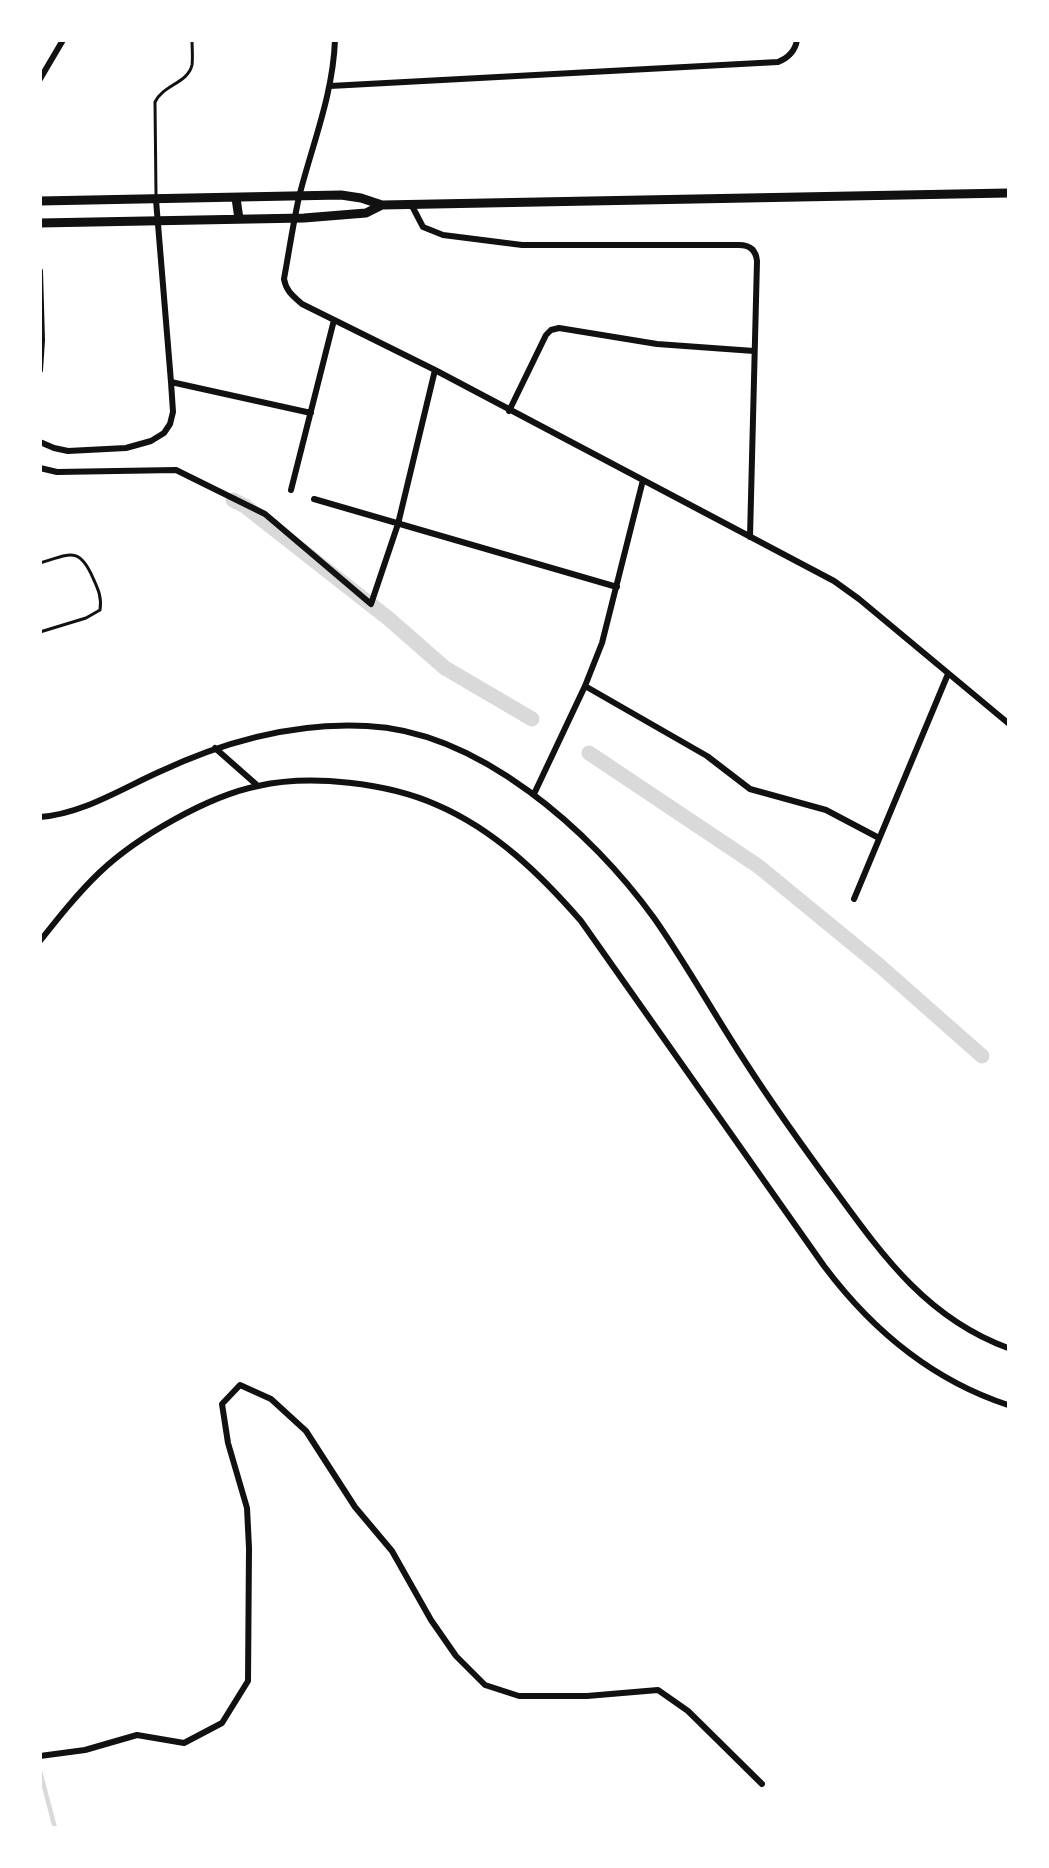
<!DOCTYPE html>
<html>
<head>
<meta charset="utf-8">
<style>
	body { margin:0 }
	#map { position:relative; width:1049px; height:1868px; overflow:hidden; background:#fff; font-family:Arial,sans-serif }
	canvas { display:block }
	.frame { position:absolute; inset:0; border:42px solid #fff; pointer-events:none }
</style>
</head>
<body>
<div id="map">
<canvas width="1049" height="1868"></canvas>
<div class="frame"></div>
</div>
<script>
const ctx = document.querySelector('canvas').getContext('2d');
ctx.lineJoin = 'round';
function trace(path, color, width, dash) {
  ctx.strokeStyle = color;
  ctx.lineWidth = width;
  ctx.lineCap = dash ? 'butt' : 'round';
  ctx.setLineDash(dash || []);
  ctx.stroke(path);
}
trace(new Path2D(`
	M40 1771 55 1828`), '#d9d9d9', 4.5);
trace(new Path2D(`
	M233 500 245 506 389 619 445 668 532 719
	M589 753 758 866 880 966 982 1056`), '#d9d9d9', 15);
trace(new Path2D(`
	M156 195 155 102C163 85 188 83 192 65 193 57 192 48 192 40
	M40 563C70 554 79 546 93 578 98 589 102 597 100 610L86 618 40 632`), '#111', 3);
trace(new Path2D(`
	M335 40C333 95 312 145 299 197 293 224 289 252 284 279 286 291 293 296 302 304L435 370 834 581 859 599 1008 723
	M40 79 63 40
	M330 86 778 62C788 58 795 52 797 40
	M411 204 423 227 443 235 522 245H739C750 245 756 250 757 261L750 537
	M40 271 42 340 40 370
	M171 382 311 413
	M509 411 546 335 551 330 559 328 657 344 754 351
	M40 442 54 448 68 451 126 448 151 441 164 433 170 424 173 412 171 382 156 200
	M40 468 57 472 176 470 265 514 371 604 398 524 435 370
	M291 490 334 320
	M314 499 617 587
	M585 686 707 756 750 789 826 810 879 838
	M215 748 258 786
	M534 794 585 686 602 643 643 480
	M40 817C82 814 121 789 159 772 225 741 294 722 367 726 479 731 591 831 654 918 687 965 715 1016 746 1063 775 1108 806 1151 837 1193 885 1259 929 1319 1008 1348
	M854 899 948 674
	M40 941C59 917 78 893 100 872 137 837 208 796 258 786 311 774 388 783 437 805 495 830 541 875 581 921L824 1266C872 1330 932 1380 1008 1405
	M40 1756 85 1750 137 1735 184 1743 222 1723 248 1681 249 1548 247 1508 228 1443 222 1404 240 1385 271 1399 306 1431 355 1507 392 1551 431 1620 456 1656 485 1685 519 1696H587L658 1690 688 1711 762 1784`), '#111', 6);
trace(new Path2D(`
	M236 198 239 219
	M40 201 341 195 361 198 382 205 1008 193
	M40 223 304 218 366 213 382 205`), '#111', 9);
</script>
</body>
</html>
